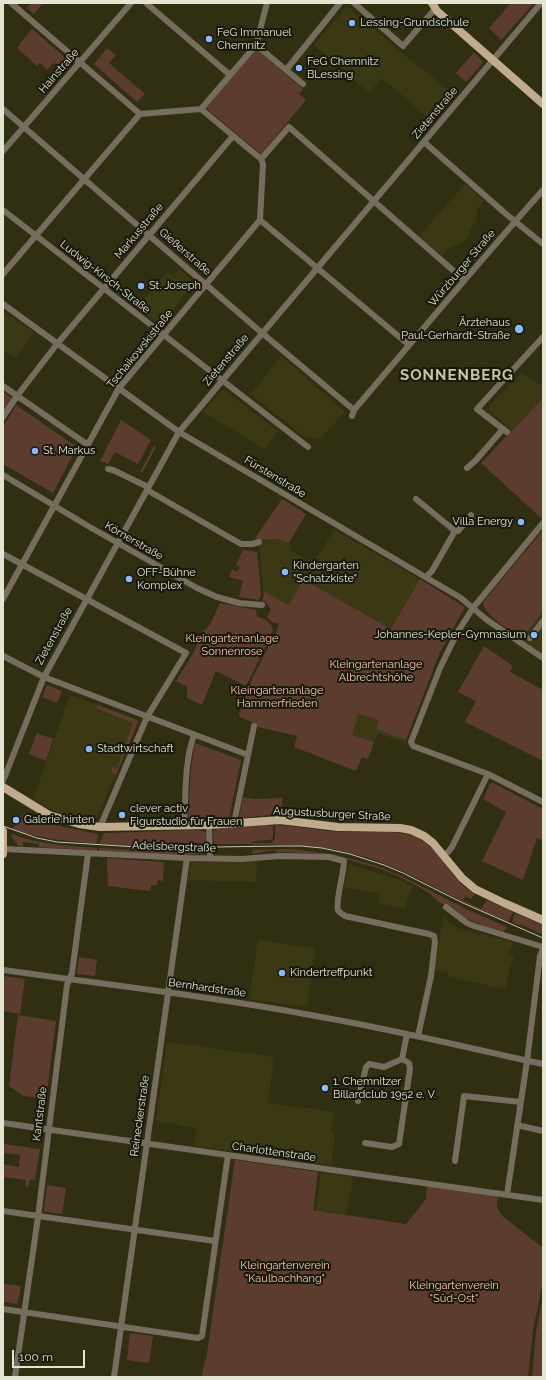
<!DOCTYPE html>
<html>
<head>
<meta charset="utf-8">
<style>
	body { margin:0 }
	#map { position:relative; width:546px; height:1380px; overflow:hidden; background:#302f12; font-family:Raleway,sans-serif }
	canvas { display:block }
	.frame { position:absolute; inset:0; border:4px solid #e4e4d3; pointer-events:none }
	.scale { position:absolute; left:12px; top:1350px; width:73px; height:18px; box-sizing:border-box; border:2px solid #e4e4d3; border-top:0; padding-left:5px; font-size:12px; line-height:14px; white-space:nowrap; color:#e4e4d3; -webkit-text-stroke:3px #17170a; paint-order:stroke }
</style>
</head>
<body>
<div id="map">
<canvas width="546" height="1380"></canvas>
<div class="frame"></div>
<div class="scale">100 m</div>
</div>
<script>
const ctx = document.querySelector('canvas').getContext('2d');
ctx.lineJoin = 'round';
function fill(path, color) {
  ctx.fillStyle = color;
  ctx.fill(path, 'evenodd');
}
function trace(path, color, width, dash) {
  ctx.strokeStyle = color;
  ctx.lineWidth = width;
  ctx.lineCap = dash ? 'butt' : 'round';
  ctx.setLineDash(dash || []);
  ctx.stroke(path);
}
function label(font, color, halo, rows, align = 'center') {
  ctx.font = font + ' Raleway,sans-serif';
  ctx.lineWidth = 4;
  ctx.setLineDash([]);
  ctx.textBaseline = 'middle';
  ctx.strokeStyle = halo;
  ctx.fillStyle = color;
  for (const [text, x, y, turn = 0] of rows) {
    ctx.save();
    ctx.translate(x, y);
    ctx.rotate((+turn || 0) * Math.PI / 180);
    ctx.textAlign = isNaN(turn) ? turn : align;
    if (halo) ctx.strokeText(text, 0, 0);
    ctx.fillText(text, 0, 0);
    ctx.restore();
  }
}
fill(new Path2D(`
	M347 6 403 54 455 95 433 122 382 78 369 93 314 45Z
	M465 184 484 201 477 209V215L475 219 477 221 468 230 471 233 462 243 449 248 442 256 419 236Z
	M179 269 195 283 159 325 138 307 168 271 173 276Z
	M3 311 34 333 15 358 4 350 3 351Z
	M281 356 345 412 319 440 303 436 296 430 251 394Z
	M522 373 543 387V398L512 430 490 411 489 408 490 405Z
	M223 389 278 431 265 449 203 412Z
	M334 530 420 579 391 629 303 579 289 605 263 591 259 540 279 539 289 543 290 550 313 564Z
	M543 611V655L529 647 522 639Z
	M70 695 137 720 138 722 95 822 62 814 46 807 32 798 36 791Z
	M358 714 380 720 377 729 406 740 405 743 378 733 374 742 351 735Z
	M257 861 256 882 188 880 191 862Z
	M349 864 399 880 413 886 407 899 405 908 378 903 380 894 344 887Z
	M444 915 452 925 458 928 513 942 509 953 515 956 509 970 506 989 448 977V972L434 970Z
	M258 940 315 948 307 1007 249 999Z
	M167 1042 274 1057 268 1103 335 1112 331 1129 335 1136 331 1165 194 1146 197 1128 178 1126V1124L156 1121Z
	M321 1173 353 1177 346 1214 316 1210Z`), '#3b3914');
fill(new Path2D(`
	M31 3H43L34 14 27 8Z
	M511 3H534L501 40 489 28Z
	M32 29 61 54 47 70 40 63 37 66 17 48 21 44 20 43Z
	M107 48 116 55 109 63 145 94 137 102 94 64Z
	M256 49 303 89 299 94 306 100 261 154 206 108Z
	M474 52 483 62 466 82 456 73Z
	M61 54 70 63 63 71 54 63Z
	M3 392 12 398 3 412Z
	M543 398V515L541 518 481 463Z
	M16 405 77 447 53 493 3 464V427Z
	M121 420 151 440 138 464 115 452 108 464 100 461Z
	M154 446 156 447 142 473 140 472Z
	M282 499 306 514 289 543 279 539 259 540 255 538Z
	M543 530V611L522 639C513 632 482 614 483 602Z
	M243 550 257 552 261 594 259 600 239 597 243 581 229 577 232 569 237 572 240 567 236 565Z
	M303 579 391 629 420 579 465 607 440 652 406 740 376 729 379 720 358 714 352 735 374 742 368 759 362 757 356 771 294 747 297 736 258 727 252 722 240 717 239 714 253 677 277 630V629L279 624 272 622 267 617 271 610 266 602 262 600 264 596 263 591 289 605Z
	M220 603 256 610 257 617C265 619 272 622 273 631L246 686 216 671 202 705 187 698V687L176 681 194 652 202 632 210 625Z
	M484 646 513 666 510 672 543 690V761L465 722 476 701 458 692Z
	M47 685 62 691 57 703 42 697Z
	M98 705 137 720 138 722 116 775 112 773 111 767 117 769 133 723 96 708Z
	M37 733 53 739 46 761 29 754Z
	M195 743 241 760 229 819 191 821 188 816C190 791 190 767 195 743Z
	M493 783 543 809V840L537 838 523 880 482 861 506 812 483 799 490 784Z
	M243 797 255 799 283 798 280 814 239 818Z
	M24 813 59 826 98 834 97 844C68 841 40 839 12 829L18 822 20 823Z
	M266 825 273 826V838L270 840 254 841 251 844H216L214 843 213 832 217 828Z
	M276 825C299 826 321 831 343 832 365 833 404 828 421 840 443 854 452 881 475 894L471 899 465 896 463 900 481 909 487 900 513 912 508 922C491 915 473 907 456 898 424 882 393 864 358 855 324 845 288 844 252 845L253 843H271L275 839V826Z
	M200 830 206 833 207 847H153L99 844 104 833Z
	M11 834C39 844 67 846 97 848V851L39 847V844L23 842V846H19L12 838Z
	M99 848 154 851 207 852 204 854 184 855 99 851Z
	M292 849 332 854 374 865 400 875 462 907 507 927 504 932 488 928 466 918 452 907 440 903 428 892 400 877 381 869 328 854 276 852 275 850 252 854 253 850Z
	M107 858 164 862 163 881 158 880 157 885H151L150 891 108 886Z
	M515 913 543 925V935L520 924 519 925 512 922Z
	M79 957 97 960 95 976 78 974 77 972Z
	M3 976 25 979 20 1014 3 1011Z
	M18 1015 56 1021 46 1099 24 1096 9 1086Z
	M4 1144 40 1149 35 1180 30 1179 28 1189 27 1186 25 1187 26 1180 3 1177V1164L19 1167 20 1155 3 1153Z
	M235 1160 318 1172 313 1210 406 1224 426 1199 427 1186 498 1195 497 1207 501 1215 543 1248V1281L533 1330 528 1377H202L204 1364 206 1360Z
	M47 1185 66 1188 62 1214 45 1212 44 1210Z
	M3 1284 21 1286 18 1302 17 1304 3 1302Z
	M543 1296V1377H532L536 1332Z
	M130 1333 153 1336 149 1363 127 1360Z`), '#5c3c2e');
trace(new Path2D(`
	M11 3 140 114
	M146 3 230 75
	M354 3 403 46 435 9
	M256 45 303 84
	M256 45 267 3
	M286 70 340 3
	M3 109 262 333 354 410
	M201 109 256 45
	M201 109 261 159
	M424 142 506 214 543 244
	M3 151 131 3
	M261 159 289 127 464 280
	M3 210 308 447
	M260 220 409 345
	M3 274 140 114 201 109
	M3 304 179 432 461 598 487 620 543 658
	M3 386 88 445
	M352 416 354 410C417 336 479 262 543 190
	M3 417 17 396 57 344 233 136
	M507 432 477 409 543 337
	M467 468 476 460 503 429
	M108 469 113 470 148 487
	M3 475 88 526 197 588 217 597 239 603 262 605
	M147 490 241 544H252L259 542
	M416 499 455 531 432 571 426 577
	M543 523 473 608 457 633 440 668 411 742 413 746 488 774 543 802
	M455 531H458L471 515
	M3 554 186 653 147 717 100 827
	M3 599 119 388 260 220 263 164 261 159
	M530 638 543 621
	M3 656 44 677 248 755
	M3 781 44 677 179 432 541 3
	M234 823 254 726
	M184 825C186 796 184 763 194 735
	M209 825 210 858
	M4 849 187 858 242 859 279 856 329 857 344 861C344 873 335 902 338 910 339 913 343 914 345 916L429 934 434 936 435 942 431 976 418 1036
	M444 855 449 851 452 847 488 774
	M446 907 467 923 474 926 543 947
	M3 970C109 985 215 997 321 1017 395 1030 469 1048 543 1064
	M358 1101 366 1067 369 1064 384 1067 402 1059
	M3 1123 543 1200
	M517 1125 543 1131
	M365 1143 392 1147 399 1144 410 1069 409 1063 402 1059 407 1034
	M455 1161 464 1096 521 1102
	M507 1195 527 1061 540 956 543 949
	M3 1211 215 1241
	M3 1309 198 1338 202 1336 228 1155
	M15 1377 38 1217 67 985 72 973 88 854
	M114 1377 187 858`), '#776d5f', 6);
trace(new Path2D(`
	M432 3 437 11 543 104
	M3 787 49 815 79 824 100 827 209 825 280 820 338 827 400 828 411 830 424 836 433 843 462 878 475 889 504 903 543 920
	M3 831V854`), '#c0ab8f', 8);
trace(new Path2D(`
	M3 826 37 838 57 842 153 848 280 846H301L322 848 350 854 384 865 403 873 463 903 543 938`), '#c5c4b1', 1);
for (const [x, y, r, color] of [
	[352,23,4,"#8cb9fc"],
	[209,39,4,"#8cb9fc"],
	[299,68,4,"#8cb9fc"],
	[141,286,4,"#8cb9fc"],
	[519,329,5,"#8cb9fc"],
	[35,451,4,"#8cb9fc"],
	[521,522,4,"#8cb9fc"],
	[285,572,4,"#8cb9fc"],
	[129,579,4,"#8cb9fc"],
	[534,635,4,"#8cb9fc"],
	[89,749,4,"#8cb9fc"],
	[122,815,4,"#8cb9fc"],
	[16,820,4,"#8cb9fc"],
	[282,973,4,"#8cb9fc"],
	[325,1088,4,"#8cb9fc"]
]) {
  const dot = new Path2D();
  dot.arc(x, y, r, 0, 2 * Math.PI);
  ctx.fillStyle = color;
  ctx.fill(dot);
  trace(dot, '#17170a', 1.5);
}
label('11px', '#e4e4d3', '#17170a', [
	["Lessing-Grundschule",360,23],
	["FeG Immanuel",217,33],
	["Chemnitz",217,46],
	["FeG Chemnitz",307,62],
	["BLessing",307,75],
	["St. Joseph",149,286],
	["Ärztehaus",510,323,"right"],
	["Paul-Gerhardt-Straße",510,336,"right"],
	["St. Markus",43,451],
	["Villa Energy",513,522,"right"],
	["Kindergarten",293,566],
	["\"Schatzkiste\"",293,579],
	["OFF-Bühne",137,573],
	["Komplex",137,586],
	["Johannes-Kepler-Gymnasium",526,635,"right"],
	["Stadtwirtschaft",97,749],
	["clever activ",130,809],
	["Figurstudio für Frauen",130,822],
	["Galerie hinten",24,820],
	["Kindertreffpunkt",290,973],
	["1. Chemnitzer",333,1082],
	["Billardclub 1952 e. V.",333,1095]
], 'left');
label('11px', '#e4e4d3', '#17170a', [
	["Hainstraße",59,71,-49],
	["Zietenstraße",435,113,-50],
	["Markusstraße",139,231,-50],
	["Gießerstraße",185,252,41],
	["Würzburger Straße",462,268,-50],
	["Ludwig-Kirsch-Straße",105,277,38],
	["Tschaikowskistraße",140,349,-51],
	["Zietenstraße",226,360,-50],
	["Fürstenstraße",275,477,31],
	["Körnerstraße",134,541,30],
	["Zietenstraße",54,636,-61],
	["Augustusburger Straße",332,814,3],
	["Adelsbergstraße",174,847,2],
	["Bernhardstraße",207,988,8],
	["Kantstraße",40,1114,-83],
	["Reineckerstraße",140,1116,-82],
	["Charlottenstraße",274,1152,8]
]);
label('11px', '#fbc8b0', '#17170a', [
	["Kleingartenanlage",232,639],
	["Sonnenrose",232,652],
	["Kleingartenanlage",376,665],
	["Albrechtshöhe",376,678],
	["Kleingartenanlage",277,691],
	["Hammerfrieden",277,704],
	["Kleingartenverein",285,1266],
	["\"Kaulbachhang\"",285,1279],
	["Kleingartenverein",454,1286],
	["\"Süd-Ost\"",454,1299]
]);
ctx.letterSpacing = '1px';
label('bold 15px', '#c5c4a3', '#17170a', [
	["SONNENBERG",457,375]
]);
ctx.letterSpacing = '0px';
</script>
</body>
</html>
